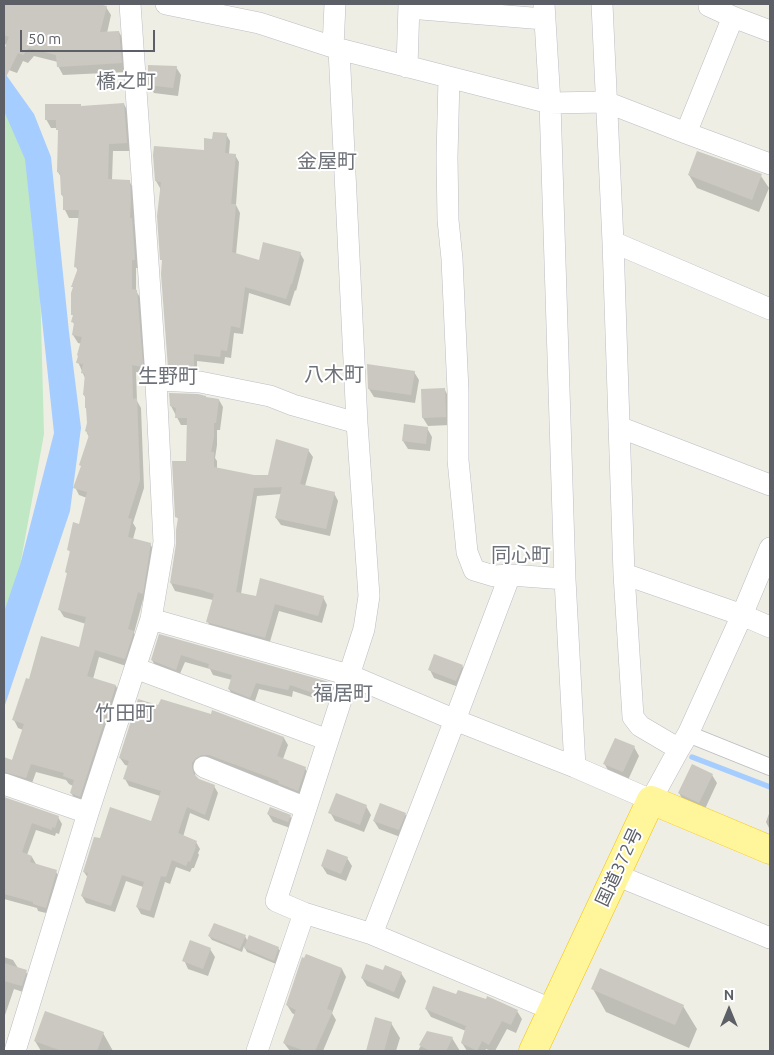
<!DOCTYPE html>
<html>
<head>
<meta charset="utf-8">
<style>
	body { margin:0 }
	#map { position:relative; width:774px; height:1055px; overflow:hidden; background:#efeee4; font-family:Ubuntu,sans-serif }
	canvas { display:block }
	.frame { position:absolute; inset:0; border:5px solid #5c5f66; pointer-events:none }
	.north { position:absolute; left:704px; top:985px; width:50px; height:50px; -webkit-text-stroke:4px #fff; paint-order:stroke; rotate:0deg; font-size:14px; font-weight:700; line-height:20px; text-align:center; color:#5c5f66 }
	.north::after { content:''; display:block; margin:auto; width:18px; height:22px; background:#5c5f66; clip-path:polygon(50% 0,100% 100%,50% 72%,0 100%) }
	.scale { position:absolute; left:20px; top:30px; width:135px; height:22px; box-sizing:border-box; border:2px solid #5c5f66; border-top:0; padding-left:6px; font-size:15px; line-height:18px; white-space:nowrap; color:#5c5f66; -webkit-text-stroke:4px #fff; paint-order:stroke }
</style>
</head>
<body>
<div id="map">
<canvas width="774" height="1055"></canvas>
<div class="frame"></div>
<div class="north">N</div>
<div class="scale">50 m</div>
</div>
<script>
const ctx = document.querySelector('canvas').getContext('2d');
ctx.lineJoin = 'round';
function fill(path, color) {
  ctx.fillStyle = color;
  ctx.fill(path, 'evenodd');
}
function trace(path, color, width, dash) {
  ctx.strokeStyle = color;
  ctx.lineWidth = width;
  ctx.lineCap = dash ? 'butt' : 'round';
  ctx.setLineDash(dash || []);
  ctx.stroke(path);
}
function label(font, color, halo, rows, align = 'center') {
  ctx.font = font + ' Ubuntu,"Noto Sans JP",sans-serif';
  ctx.lineWidth = 4;
  ctx.setLineDash([]);
  ctx.textBaseline = 'middle';
  ctx.strokeStyle = halo;
  ctx.fillStyle = color;
  for (const [text, x, y, turn = 0] of rows) {
    ctx.save();
    ctx.translate(x, y);
    ctx.rotate((+turn || 0) * Math.PI / 180);
    ctx.textAlign = isNaN(turn) ? turn : align;
    if (halo) ctx.strokeText(text, 0, 0);
    ctx.fillText(text, 0, 0);
    ctx.restore();
  }
}
fill(new Path2D(`
	M4 100 37 173 44 434 7 638 4 648Z`), '#c0e8c5');
fill(new Path2D(`
	M4 72 34 114 51 157 69 332 81 428 70 511 4 708V612L20 565 54 433 25 159 4 111Z`), '#a5cdff');
fill(new Path2D(`
	M4 4H94L106 7 111 15 107 33 119 32 124 41 126 72 63 75 58 66V62L34 56 28 63 23 61 17 73 6 69 4 65V53L7 45 4 44Z
	M176 67 181 75 178 96 154 93 149 85Z
	M124 104 128 112 131 151H113L112 180 129 181 134 189 135 208 134 223 136 227 139 268H136V291L141 299 147 374 136 372 137 401 141 408 144 488 133 523 136 528 133 539 150 544 155 552 147 601 143 600 134 633 138 640 129 667 99 657 93 679 116 686 120 694 84 804 76 801 71 793 73 786 69 784 66 780 36 772 31 786 4 779V758L12 761 23 730 18 728 14 720 30 680 80 648 86 624 64 617 59 609 68 575 66 572 71 554 69 550 80 525 87 498 79 495 75 487 82 467 89 437 86 431 88 423 86 399 84 395 85 378 78 362 82 344 78 343 73 335 75 326 73 322 74 317 72 314 74 289 72 286 78 271 76 267 80 218H69L65 210 64 199 62 195V179L58 172 60 134 57 128H51L46 119 81 107Z
	M226 134 230 141 229 154 235 155 239 162 236 205 240 213 236 254 260 262 300 253 304 260 296 291 295 290 290 306 249 293 243 334 234 333 231 358 225 357 224 364 197 361V376L173 375 169 368 163 263 162 260 160 188 156 181 205 152 213 140Z
	M698 152 761 176 769 188 759 212 697 188 689 175Z
	M414 372 419 380 415 403 374 397 369 389Z
	M445 390 449 398 450 425 428 426 423 418Z
	M219 400 223 407 220 430H217V445L215 458 217 461V469L254 476H269L308 450 313 457 305 486 334 493 338 501 330 536 281 525 276 518 282 494 257 496 241 594 257 597H323L327 605 322 623 279 611 269 645 212 629 207 621 213 600 175 591 171 583 178 544 179 521 177 517 187 462 188 425H181L171 406Z
	M427 428 432 437 430 451 408 449 403 441Z
	M160 636 329 683 333 690 329 703 293 691 292 697 259 689 254 704 233 696 229 689 232 680 213 675 210 669 185 662 179 676 156 667 152 660Z
	M462 666 467 674 461 688 434 678 430 670Z
	M159 707 212 715 213 712 284 738 288 745 283 759 305 768 309 776 302 798 196 770 195 777 199 780 214 786 218 793 209 821 190 813 183 837 196 842 200 849 198 853 199 855 194 868H192L190 872 176 867 170 884 165 882 154 918 141 914 137 907 143 887 126 881 115 912 86 903 82 896 88 878 84 872 100 840 152 823 160 796 129 786 125 779 129 766 125 765 120 758Z
	M634 747 639 756 628 780 609 772 604 763Z
	M712 775 717 783 704 811 684 802 679 793Z
	M4 798 58 817 62 824 59 834 56 833 55 836 36 830 27 855 32 857 36 864 56 872 61 879 50 914 38 911 37 908 4 899Z
	M366 806 371 815 364 832 335 821 330 812Z
	M770 811V830L766 822Z
	M268 814 290 816 295 825 293 829 273 822Z
	M405 814 410 822 403 838 379 829 374 821Z
	M347 858 352 866 346 881 327 874 322 866Z
	M209 936H245L248 942 278 948 281 952 276 964 247 952 244 946 242 952 212 940Z
	M210 949 215 957 208 976 188 969 184 960Z
	M306 956 342 969 346 977 332 1013 336 1020 323 1051H290L284 1043 295 1015 292 1013 287 1005Z
	M4 957 13 960 18 968 26 972 30 979 26 993 14 989 4 1018Z
	M401 973 406 981 399 999 367 986 362 978Z
	M593 989 683 1006 697 1029 689 1048 606 1012Z
	M457 995 517 1011 522 1019 516 1033 507 1029 495 1051H491L486 1049 485 1051H467L462 1043 466 1031 431 1017 426 1009Z
	M375 1019 391 1023 400 1038 396 1051H367Z
	M428 1032 452 1038 460 1051H418Z
	M103 1033 113 1051H41L35 1041Z`), '#0003');
trace(new Path2D(`
	M692 757 770 787`), '#a5cdff', 5.5);
fill(new Path2D(`
	M4 4H99L107 6 100 32 119 31 122 63 57 67 56 55 29 48 23 55 18 53 4 81V50L9 37 4 35Z
	M148 65 177 66 173 88 148 85Z
	M124 103 127 143 109 144 108 179 130 180 131 199 130 218H132L135 260H132V289L137 290 143 364V367L132 365 133 399 137 398 140 480 128 518 132 519 128 537 151 543 143 594 138 592 128 629 134 631 125 659 95 650 87 676 116 685 80 797 70 793 74 780 63 776 64 773 31 764 26 778 4 772V757L12 760 24 724 12 720 26 678 29 679 41 636 79 647 86 617 58 610 67 573 65 572 70 551 67 550 73 522 79 524 87 492 73 488 81 466 79 465 89 435 87 434V432L85 431 87 423 86 408H85V395H83L85 374 81 373 83 364 76 363 78 356 77 355 82 337 72 335 74 323 71 322 73 315H71V293L73 287H71L78 268 74 267 79 210H63V195H61L60 173 57 172 58 130H56V120H45V104H81V106Z
	M213 132 227 133 225 153 236 154 231 204H236L232 252 259 260 263 242 301 252 292 284H291L286 299 245 287 240 328 231 326 227 351 221 350 220 357 194 354V369L168 368 161 274 162 260H160L157 216 161 182 155 181 153 155 154 146 204 150V138L212 139Z
	M697 151 762 174 752 200 688 175Z
	M367 364 415 371 411 395 368 389Z
	M445 388 446 417 422 418 421 389Z
	M169 393 198 394 206 396V397L219 399 216 423H214V436L211 452H214V467L254 475H268L276 439 309 449 300 484 335 492 326 529 275 518 282 487 254 488 236 592 256 596 260 578 324 596 318 616 275 604 265 638 206 622 214 594 198 589 170 583 176 544V530L178 518 175 517 172 461H186L187 418H175L176 408 170 406Z
	M404 424 428 427 426 444 402 441Z
	M159 634 329 682 325 697 290 685 288 690 256 683 250 698 228 689 232 675 208 668 209 664 181 655 176 670 151 660Z
	M434 654 463 665 456 681 428 670Z
	M138 699 158 705 161 699 211 714 212 710 284 737 277 756 306 767 298 791 278 783 279 781 209 755H202L196 758 192 763V768L194 774 199 779 215 785 205 815 187 807 178 833 197 841 195 846 196 847 190 862 188 861 186 866 172 860 166 877 161 876 150 911 136 907 144 882 122 875 111 906 81 896 88 873 83 872 94 837 100 838 110 807 151 821 161 791 123 779 129 761 119 758Z
	M615 738 635 746 623 772 603 764Z
	M692 764 713 774 699 803 678 793Z
	M336 793 367 805 360 825 328 813Z
	M4 797 59 816 55 828 52 827V830L32 823 22 852 32 856 30 862 57 870 46 908 33 904V902L4 894Z
	M380 803 406 813 399 830 373 821Z
	M270 807 291 815 288 822 267 814Z
	M327 849 348 857 341 874 321 866Z
	M214 923 246 935 240 949 208 936Z
	M249 935 279 947 274 961 244 948Z
	M190 940 211 948 203 969 182 961Z
	M306 954 342 968 327 1009 333 1011 315 1051H305L283 1043 296 1010 286 1005 302 957 304 958Z
	M4 963 27 970 22 986 4 981Z
	M366 964 383 970 385 965 402 972 394 992 361 978Z
	M600 968 684 1005 675 1025 591 989Z
	M433 986 456 994 458 990 486 999 487 996 518 1010 511 1025 502 1021 489 1045 482 1041 477 1051 461 1043 466 1026 425 1009Z
	M45 1011 104 1032 97 1051H62L34 1041Z
	M375 1017 392 1022 384 1051H366Z
	M427 1031 453 1037 446 1051H430L419 1045Z`), '#cac8c1');
const pedestrian = new Path2D(`
	M688 734 770 767`);
const minor = new Path2D(`
	M166 4 259 23 339 49 550 103 606 102 686 133 770 164
	M544 4 550 103 565 579 575 767
	M602 4 613 242 624 574 633 717 640 726 679 749
	M709 4V6L733 17 770 31
	M409 8 544 19
	M333 47 335 4
	M339 49 357 423 369 596 364 629 276 901 304 913 372 934 553 1010
	M407 67 409 4
	M449 78 447 157 448 220 452 259 458 391V460L467 552 474 570 494 576 510 575 565 579
	M686 133 733 17
	M613 242 770 309
	M156 380 200 382 270 396 293 405 357 423
	M619 427 770 485
	M624 574 742 615 770 627
	M151 619 349 675 455 720 575 767 651 800 679 749 688 734 742 615 770 548
	M135 668 328 740
	M204 767 306 808
	M4 784 88 813
	M616 875 770 938
	M372 934 455 720 510 575
	M15 1051 88 813 151 619 164 542 155 363 130 4
	M257 1051 304 913`);
const trunk = new Path2D(`
	M533 1051 651 800 770 850`);
trace(pedestrian, '#bcbdc4', 18);
trace(minor, '#bcbdc4', 22);
trace(trunk, '#f4c300', 29);
trace(pedestrian, '#fff', 16);
trace(minor, '#fff', 21);
trace(trunk, '#fff59b', 28);
label('18px', '#5c5f66', '#fff', [
	["国道372号",619,867,-65]
]);
label('20px', '#6d7178', '#fff', [
	["橋之町",126,81],
	["金屋町",327,161],
	["八木町",334,374],
	["生野町",168,376],
	["同心町",521,555],
	["福居町",343,693],
	["竹田町",125,713]
]);
</script>
</body>
</html>
